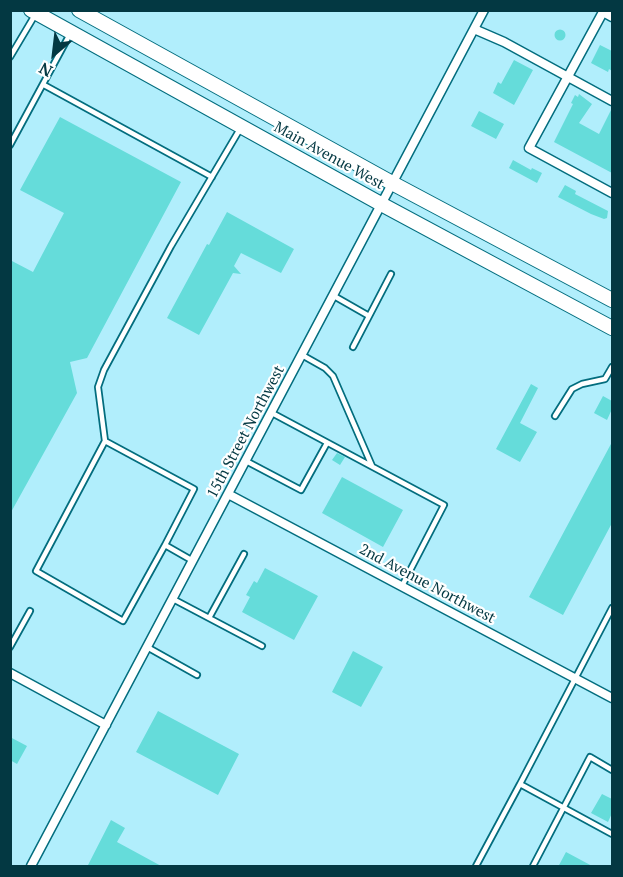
<!DOCTYPE html>
<html>
<head>
<meta charset="utf-8">
<style>
	body { margin:0 }
	#map { position:relative; width:623px; height:877px; overflow:hidden; background:#b1eefc; font-family:"PT Serif",serif }
	canvas { display:block }
	.frame { position:absolute; inset:0; border:12px solid #033842; pointer-events:none }
	.north { position:absolute; left:24px; top:24px; width:60px; height:60px; -webkit-text-stroke:4px #fff; paint-order:stroke; rotate:208deg; font-size:16px; font-weight:700; line-height:24px; text-align:center; color:#033842 }
	.north::after { content:''; display:block; margin:auto; width:21px; height:27px; background:#033842; clip-path:polygon(50% 0,100% 100%,50% 72%,0 100%) }
</style>
</head>
<body>
<div id="map">
<canvas width="623" height="877"></canvas>
<div class="frame"></div>
<div class="north">N</div>
</div>
<script>
const ctx = document.querySelector('canvas').getContext('2d');
ctx.lineJoin = 'round';
function fill(path, color) {
  ctx.fillStyle = color;
  ctx.fill(path, 'evenodd');
}
function trace(path, color, width, dash) {
  ctx.strokeStyle = color;
  ctx.lineWidth = width;
  ctx.lineCap = dash ? 'butt' : 'round';
  ctx.setLineDash(dash || []);
  ctx.stroke(path);
}
function label(font, color, halo, rows, align = 'center') {
  ctx.font = font + ' "PT Serif",serif';
  ctx.lineWidth = 4.5;
  ctx.setLineDash([]);
  ctx.textBaseline = 'middle';
  ctx.strokeStyle = halo;
  ctx.fillStyle = color;
  for (const [text, x, y, turn = 0] of rows) {
    ctx.save();
    ctx.translate(x, y);
    ctx.rotate((+turn || 0) * Math.PI / 180);
    ctx.textAlign = isNaN(turn) ? turn : align;
    if (halo) ctx.strokeText(text, 0, 0);
    ctx.fillText(text, 0, 0);
    ctx.restore();
  }
}
fill(new Path2D(`
	M554.5 35a5.5 5.5 0 1 1 11 0a5.5 5.5 0 1 1-11 0Z
	M600 45 612 51V71L609 69 608 72 591 63Z
	M514 60 533 70 514 105 493 93 498 82 501 84Z
	M579 94 592 104 579 123 599 134 612 108V173L554 142 573 104 571 103 575 95 578 97Z
	M479 111 504 124 496 139 471 126Z
	M60 117 181 182 87 358 70 362 77 393 10 514V260L33 272 64 213 20 190Z
	M513 160 531 170 532 168 542 173 537 183 509 168Z
	M565 185 576 191 575 194 608 211 607 218 604 219 591 214 558 197Z
	M227 212 294 249 281 273 241 253 234 266 241 274 233 273 199 335 167 318 207 244 209 245Z
	M531 384 538 388 520 423 537 432 520 462 496 449Z
	M603 396 612 401V409L607 420 594 413Z
	M612 442V523L563 615 529 597Z
	M337 453 345 457 340 465 332 460Z
	M342 477 403 510 383 547 322 513Z
	M265 568 318 596 294 640 242 612 250 597 246 595 254 581 257 583Z
	M353 651 383 667 361 707 332 692Z
	M158 711 239 754 218 795 136 752Z
	M10 737 27 746 17 764 10 760Z
	M602 794 612 799V813L608 822 591 813Z
	M111 820 125 828 117 842 163 867H87Z
	M566 852 594 867H558Z`), '#65dcda');
const service = new Path2D(`
	M10 57 35 15
	M44 85 212 177
	M10 145 70 34
	M334 296 369 316
	M353 347 391 274
	M302 355 325 368 333 376 372 466
	M272 413 444 505 402 586
	M555 416 572 389 582 384 605 379 612 367
	M105 441 36 571 123 621 165 545
	M246 461 301 490 327 443
	M193 561 165 545 194 489 105 441 98 387 104 370 171 246 240 129
	M173 599 262 646
	M209 618 244 554
	M10 647 30 611
	M147 647 197 675
	M520 784 612 608
	M476 866 520 784 612 834
	M533 866 590 757 612 770`);
const minor = new Path2D(`
	M612 17 603 12 529 148 612 193
	M474 29 504 42 612 101
	M228 494 612 698
	M10 673 106 725
	M31 866 484 10`);
const primary = new Path2D(`
	M31 10 381 204 612 328
	M79 10 392 183 612 300`);
trace(service, '#036d7e', 8);
trace(minor, '#036d7e', 11);
trace(primary, '#036d7e', 16);
trace(service, '#fff', 4.5);
trace(minor, '#fff', 8);
trace(primary, '#fff', 14);
label('15px', '#033842', '#fff', [
	["Main Avenue West",329,156,29],
	["15th Street Northwest",246,432,-62],
	["2nd Avenue Northwest",427,584,28]
]);
</script>
</body>
</html>
